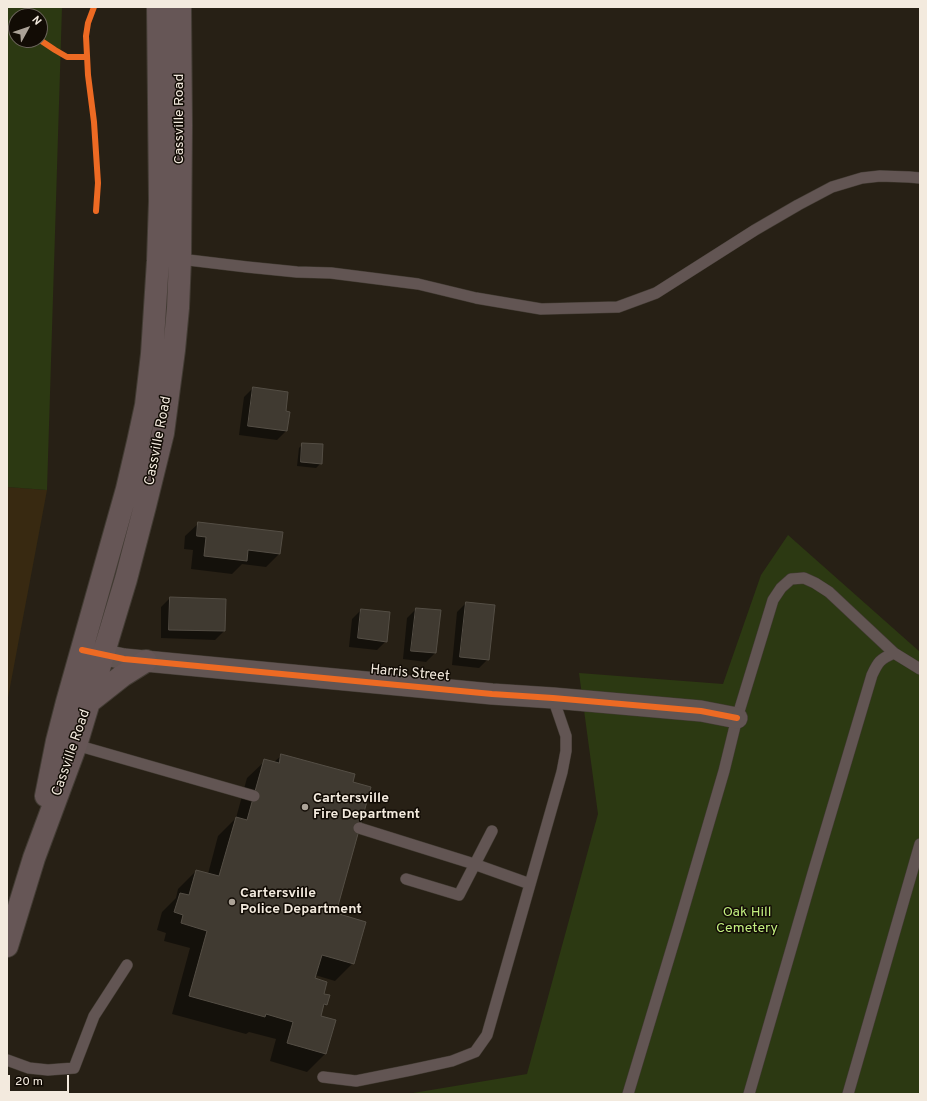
<!DOCTYPE html>
<html>
<head>
<meta charset="utf-8">
<style>
	body { margin:0 }
	#map { position:relative; width:927px; height:1101px; overflow:hidden; background:#272015; font-family:Overpass,sans-serif }
	canvas { display:block }
	.frame { position:absolute; inset:0; border:8px solid #f3eade; pointer-events:none }
	.north { position:absolute; left:8px; top:8px; width:40px; height:40px; box-sizing:border-box; background:#120c05; border:1px solid #6c655c; border-radius:50%; rotate:50deg; font-size:11px; font-weight:700; line-height:16px; text-align:center; color:#f3eade }
	.north::after { content:''; display:block; margin:auto; width:14px; height:18px; background:#aca398; clip-path:polygon(50% 0,100% 100%,50% 72%,0 100%) }
	.scale { position:absolute; left:8px; top:1075px; width:61px; height:18px; box-sizing:border-box; border:2px solid #f3eade; border-top:0; padding-left:5px; font-size:12px; line-height:14px; white-space:nowrap; color:#f3eade; -webkit-text-stroke:3px #120c05; paint-order:stroke }
</style>
</head>
<body>
<div id="map">
<canvas width="927" height="1101"></canvas>
<div class="frame"></div>
<div class="north">N</div>
<div class="scale">20 m</div>
</div>
<script>
const ctx = document.querySelector('canvas').getContext('2d');
ctx.lineJoin = 'round';
function fill(path, color) {
  ctx.fillStyle = color;
  ctx.fill(path, 'evenodd');
}
function trace(path, color, width, dash) {
  ctx.strokeStyle = color;
  ctx.lineWidth = width;
  ctx.lineCap = dash ? 'butt' : 'round';
  ctx.setLineDash(dash || []);
  ctx.stroke(path);
}
function label(font, color, halo, rows, align = 'center') {
  ctx.font = font + ' Overpass,sans-serif';
  ctx.lineWidth = 3;
  ctx.setLineDash([]);
  ctx.textBaseline = 'middle';
  ctx.strokeStyle = halo;
  ctx.fillStyle = color;
  for (const [text, x, y, turn = 0] of rows) {
    ctx.save();
    ctx.translate(x, y);
    ctx.rotate((+turn || 0) * Math.PI / 180);
    ctx.textAlign = isNaN(turn) ? turn : align;
    if (halo) ctx.strokeText(text, 0, 0);
    ctx.fillText(text, 0, 0);
    ctx.restore();
  }
}
fill(new Path2D(`
	M7 487 47 490 7 703Z`), '#382911');
fill(new Path2D(`
	M7 7H62L47 490 7 487ZM16 16H40V40H16Z
	M788 535 920 652V1094H407L527 1074 598 814 579 673 723 684 761 575Z`), '#2c3912');
fill(new Path2D(`
	M253 388 284 412 286 431 277 440 239 435 244 397Z
	M303 444 321 463 316 468 297 466 299 448Z
	M199 523 279 554 266 567 242 564 232 574 191 569 193 550 184 549 185 536Z
	M170 598 224 631 215 640 161 638V607Z
	M466 603 488 659 479 668 452 665 457 612Z
	M416 609 435 653 426 662 403 659 407 618Z
	M361 610 386 641 377 650 349 647 352 619Z
	M282 755 335 914 353 963 335 981 315 975 314 979 323 994 326 1004 322 1008 320 1017 334 1021 325 1054 307 1072 270 1061 276 1039 249 1032 246 1034 172 1014 190 948 164 941 166 933 157 930 162 912 176 898 178 889 196 871 208 874 218 836 236 818 247 778 265 761 273 763Z`), '#0007');
const building = new Path2D(`
	M253 387 288 392 286 411 290 412 287 431 248 426Z
	M302 443 323 444 322 464 301 462Z
	M198 522 283 532 280 554 248 550 247 561 204 556 206 537 197 536Z
	M170 597 226 599 225 631 169 630Z
	M466 602 495 605 489 660 460 657Z
	M416 608 441 610 436 653 411 651Z
	M361 609 390 612 387 642 358 638Z
	M281 754 355 774 353 782 371 787 336 913 366 922 354 964 322 955 315 978 327 982 324 994 330 995 327 1005 324 1004 321 1016 336 1020 326 1054 287 1043 293 1022 266 1014 265 1017 189 996 207 931 181 923 183 915 174 912 180 893 189 895 196 870 219 876 236 817 247 820 264 759 279 763Z`);
fill(building, '#403a31');
trace(building, '#544e45', 1);
const service = new Path2D(`
	M180 259 247 267 297 272 331 273 418 284 476 298 541 309 618 307 656 293 755 230 798 205 832 187 862 178 880 176 909 177 920 178
	M76 745 254 796
	M359 828 474 864 530 884
	M406 879 459 895 492 831
	M7 1060 29 1068 48 1070 74 1068 94 1016 127 965
	M323 1077 356 1081 411 1070 452 1061 475 1052 487 1035 562 772 566 751V736L553 698
	M628 1094 678 928 724 771 737 718 773 600 781 588 791 579 804 578 815 583 829 592 894 653 920 669
	M749 1094 813 873 872 675C878 662 880 659 894 653
	M848 1094 920 844`);
const minor = new Path2D(`
	M86 651 124 659 492 694 553 698 701 711 737 718`);
const secondary = new Path2D(`
	M89 702 122 676 146 661
	M46 796 57 741 67 702 127 489 138 442 146 405 152 354 158 261 160 201 158 7
	M7 946 34 858 76 745 126 579 145 506 163 433 174 350 178 308 180 259 181 125 180 7`);
trace(service, '#423b33', 12);
trace(minor, '#423b33', 22);
trace(secondary, '#423b33', 24);
trace(service, '#625553', 11);
trace(minor, '#625553', 21);
trace(secondary, '#665656', 22);
trace(new Path2D(`
	M94 7 88 23 86 36 88 75 94 122 98 183 96 211
	M40 40 55 50 67 57H87
	M82 650 124 659 492 694 553 698 701 711 737 718`), '#ed6a23', 6);
for (const [x, y, r, color] of [
	[305,807,4,"#aca398"],
	[232,902,4,"#aca398"]
]) {
  const dot = new Path2D();
  dot.arc(x, y, r, 0, 2 * Math.PI);
  ctx.fillStyle = color;
  ctx.fill(dot);
  trace(dot, '#120c05', 1.5);
}
label('14px', '#f3eade', '#120c05', [
	["Cassville Road",180,119,-90],
	["Cassville Road",159,441,-79],
	["Harris Street",410,674,5],
	["Cassville Road",72,753,-71]
]);
label('bold 14px', '#f3eade', '#120c05', [
	["Cartersville",313,799],
	["Fire Department",313,815],
	["Cartersville",240,894],
	["Police Department",240,910]
], 'left');
label('14px', '#c2ef7f', '#120c05', [
	["Oak Hill",747,913],
	["Cemetery",747,929]
]);
</script>
</body>
</html>
